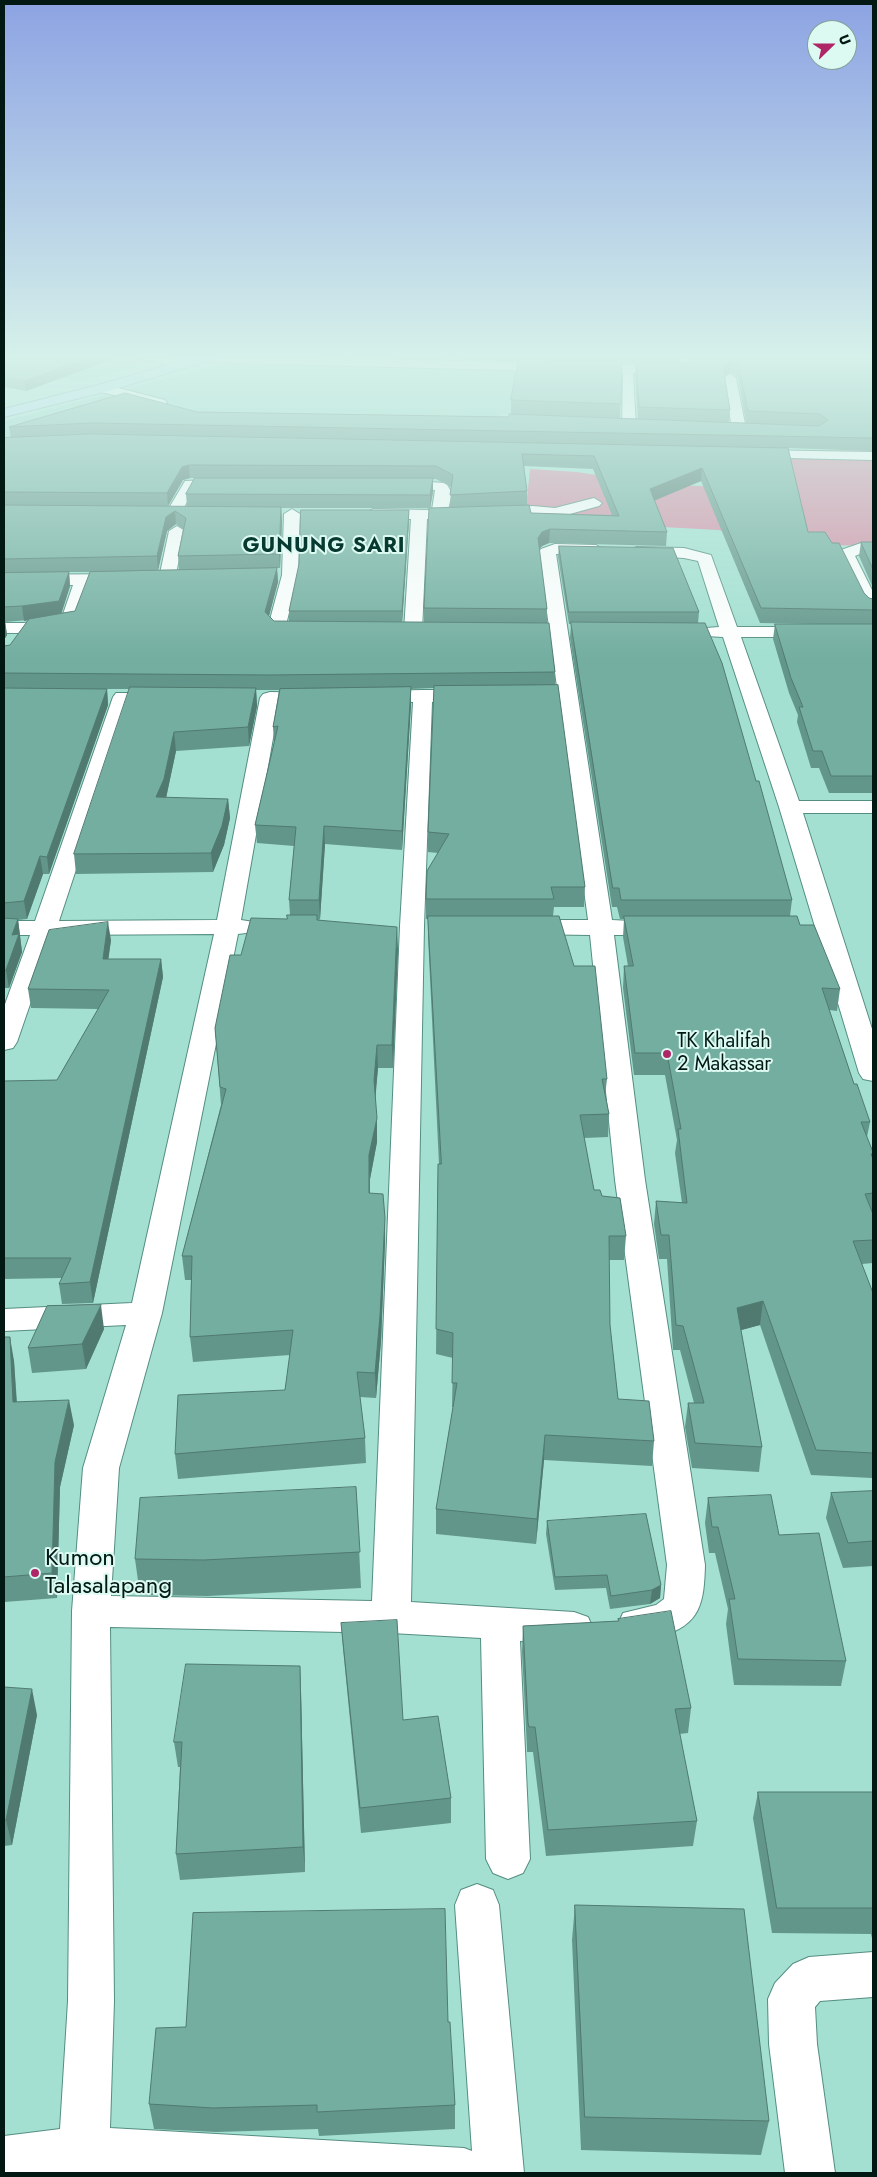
<!DOCTYPE html>
<html>
<head>
<meta charset="utf-8">
<style>
	body { margin:0 }
	#map { position:relative; width:877px; height:2177px; overflow:hidden; background:#a3e0d1; font-family:Jost,sans-serif }
	canvas { display:block }
	.frame { position:absolute; inset:0; border:5px solid #011813; pointer-events:none }
	.north { position:absolute; left:807px; top:20px; width:50px; height:50px; box-sizing:border-box; background:#dcfaf2; border:1px solid #84a099; border-radius:50%; rotate:68deg; font-size:14px; font-weight:700; line-height:20px; text-align:center; color:#011813 }
	.north::after { content:''; display:block; margin:auto; width:18px; height:22px; background:#af2666; clip-path:polygon(50% 0,100% 100%,50% 72%,0 100%) }
</style>
</head>
<body>
<div id="map">
<canvas width="877" height="2177"></canvas>
<div class="frame"></div>
<div class="north">U</div>
</div>
<script>
const ctx = document.querySelector('canvas').getContext('2d');
ctx.lineJoin = 'round';
function fill(path, color) {
  ctx.fillStyle = color;
  ctx.fill(path, 'evenodd');
}
function trace(path, color, width, dash) {
  ctx.strokeStyle = color;
  ctx.lineWidth = width;
  ctx.lineCap = dash ? 'butt' : 'round';
  ctx.setLineDash(dash || []);
  ctx.stroke(path);
}
function label(font, color, halo, rows, align = 'center') {
  ctx.font = font + ' Jost,sans-serif';
  ctx.lineWidth = 4;
  ctx.setLineDash([]);
  ctx.textBaseline = 'middle';
  ctx.strokeStyle = halo;
  ctx.fillStyle = color;
  for (const [text, x, y, turn = 0] of rows) {
    ctx.save();
    ctx.translate(x, y);
    ctx.rotate((+turn || 0) * Math.PI / 180);
    ctx.textAlign = isNaN(turn) ? turn : align;
    if (halo) ctx.strokeText(text, 0, 0);
    ctx.fillText(text, 0, 0);
    ctx.restore();
  }
}
fill(new Path2D(`
	M4 355H134L158 360 82 382 4 364Z
	M220 364 570 371 563 415 500 414 496 448 4 442V421Z`), '#8ed4c3');
fill(new Path2D(`
	M873 450V546L830 545 748 537 719 530 624 525 526 508 530 469 577 472 654 484 721 487 730 452Z`), '#d38fa6');
const street = new Path2D(`
	M137 355H158L177 359 179 362 173 366 139 358Z
	M201 355 674 366 681 365 678 355H690L694 367 692 370 674 374 633 373 636 426 629 430 622 426 623 373 197 362 195 359Z
	M730 374 736 378 746 429 739 433 732 429 724 378Z
	M103 384 165 400 167 403 160 407 98 391 97 388 98 385Z
	M752 450 873 452V460L747 457 745 454Z
	M229 479 236 483 234 486 195 488 179 516H169L166 513 185 481Z
	M395 480 446 483 452 493 448 510 533 506 555 508 594 498 602 503 599 506 555 518 533 516 427 519 422 631 419 635H407L404 631 411 519H373L365 514 373 509 432 510 435 490 390 487 388 484Z
	M292 509 300 514 298 575 286 625 313 627 316 631 313 635C300 638 277 640 268 627L282 575 284 514Z
	M177 526 185 531 175 578 173 582H161L159 578 169 531Z
	M861 543 873 544V554L862 553 855 556 873 592V612L867 611 864 607 839 559 841 550Z
	M555 544 596 545 604 550 596 555 556 554 612 920 669 923 672 928 669 933 660 935H614L645 1180 705 1565C704 1602 701 1625 661 1636 647 1639 637 1640 623 1635L618 1624 623 1613 656 1605 664 1599 667 1565 615 1180 590 935 525 934 516 932 513 927 516 922 525 920H588L539 552 541 549Z
	M636 547 684 548 711 555 737 627H873V637H741L799 801H873V813H803L873 1032V1081L863 1079 859 1073 779 807 723 637 706 636 703 632 706 628 719 627 698 561 684 558 630 555 628 552Z
	M124 574 130 575 132 579 130 583 90 584 75 625 24 633H4V623H24L62 617 73 585H4V575Z
	M423 690H471L478 692 481 696 478 700 432 702 424 926 411 1602 574 1612 588 1617 593 1628 588 1639 574 1644 520 1641 530 1859 523 1873 508 1879 493 1873 486 1859 481 1638 391 1633 110 1627 114 2001 110 2128 464 2148 472 2151 455 1905 461 1890 477 1884 493 1890 499 1905 524 2173H4V2136L60 2129 68 2001 72 1611 83 1468 126 1325 4 1331V1309L132 1303 214 934 54 935 17 1042 13 1048 4 1050V1007L30 935H4V921H35L113 697 116 693H130L133 697 59 921 217 920 260 698 263 694 270 692 323 693 326 697 323 701 279 704 241 920 254 922 257 927 254 932 238 934 162 1313 119 1468 111 1596 372 1601 400 926 413 702 367 701 364 697 367 693 374 691Z
	M873 1952V1997L820 2001 815 2007 817 2044 835 2173H785L769 2044 768 1999 775 1983 793 1964 809 1957Z`);
const highway = new Path2D(`
	M202 355H221L219 358 108 391 4 417V409L98 385Z`);
trace(street, '#548e81', 2);
trace(highway, '#7599a9', 2);
fill(street, '#fff');
fill(highway, '#b4defa');
fill(new Path2D(`
	M4 355H124L26 391 4 387Z
	M339 355H679L674 364 622 363 620 418 638 419 635 375 636 364H675L693 361 691 355H873V451L788 448 808 532 873 610V793H829L819 768H811L797 722 798 715 789 693 773 639 775 624H812L760 623 701 481 654 500 667 532 666 546 549 543 542 546 539 549 547 609V623L555 672V685L585 887 584 907H554L553 916 607 1079 605 1096 609 1114 608 1137 584 1138 594 1190 602 1196 626 1236 624 1260H609L610 1325 618 1399 654 1441 652 1466 544 1460 536 1544 436 1534V1509L453 1407H452L453 1358 436 1354 438 1164H439L428 937V919H426V899L438 853 428 852V832L434 688 411 689V704L402 850 325 844 320 919H318L398 949 393 1068H378L375 1096 377 1142 370 1179V1193L385 1242 381 1341 376 1398 360 1397 365 1438 366 1463 178 1479 175 1454 285 1390 290 1355 193 1362 190 1337 191 1280H185L182 1256 221 1105 215 1028 241 955 287 919 290 915 289 900 294 846 257 843 255 825 274 743 273 727 279 690H256L257 706 249 746 176 751 166 798 228 799 230 818 224 845 213 872 76 874 74 854 130 689H107L108 705 49 874H43L27 919 18 920 22 952 9 988H4V646L10 645 28 620 5 622 7 635 4 640V438H11L9 427 197 412 509 417 511 414V400L519 361 339 356ZM731 372 738 378 746 423 729 422 730 410 725 377ZM524 466 593 469 612 515 531 513 527 504V491ZM190 478H195L186 494 187 507 53 506H168L183 480ZM433 479H436L451 487 450 508 424 608V622H402L409 521V510L289 611V621H274L269 616 278 582 277 568H280L282 521 281 508H430L433 492ZM176 524 183 529 178 556 179 570H158L167 531ZM69 572H90L75 611 61 613 70 586Z
	M861 542H873V588L859 556Z
	M559 546 699 612 698 623 756 781 792 900 790 916 800 925 840 989 837 1011 829 1010 854 1084 870 1122 867 1137 873 1152V1263L862 1264 873 1293V1566L843 1568 826 1518 831 1493 872 1491V1478L811 1475 760 1325 741 1330 762 1447 759 1472 692 1468 685 1427 688 1403H694L680 1350H673L667 1259H659L654 1224 656 1201 682 1203 675 1153 677 1140 665 1075H634L623 988 624 966H628L623 937 624 919H620L617 907H612L570 638 571 624H569L558 557Z
	M111 940 108 959H161L163 977 93 1303 62 1304 59 1284 62 1278 4 1279V1081L57 1080 98 1009 31 1008 28 989Z
	M104 1329 86 1369 32 1373 28 1348Z
	M4 1337 14 1361 17 1402 74 1425 60 1487 57 1598 4 1602Z
	M356 1487 361 1588 208 1596 140 1595 135 1559Z
	M708 1498 779 1535 846 1661 841 1686 734 1685 726 1624 728 1609 715 1553H709L705 1523Z
	M547 1521 661 1585 660 1598 650 1604 610 1609 606 1588 555 1590 546 1534Z
	M618 1619 691 1708 688 1733 679 1734 697 1821 693 1846 546 1856 533 1752H527V1748L522 1652 523 1626 618 1621Z
	M341 1623 403 1720 451 1798V1823L361 1833 343 1648Z
	M300 1666 301 1691 305 1872 180 1880 176 1854 180 1767H178L174 1742Z
	M4 1687 37 1715 12 1845 4 1846Z
	M758 1792H873V1938H872L871 1934 772 1933 753 1818Z
	M575 1905 769 2121 761 2155 581 2150 572 1940Z
	M448 2022 455 2105V2129L319 2136 318 2129 216 2132 154 2129 149 2104Z`), '#63968a');
fill(new Path2D(`
	M96 355H124L26 391 24 381Z
	M675 355H679V363L674 364Z
	M732 361 731 372 722 378 723 367Z
	M189 465 190 478 183 480 168 506 167 493 182 467Z
	M702 468 701 481 649 503 650 489Z
	M433 478V492L430 508V495Z
	M281 507 282 521 280 568 279 554Z
	M409 510V521L402 623V611Z
	M175 511 176 524 167 531 158 570 157 556 166 517Z
	M550 529 549 543 542 546 537 552 538 538 542 532Z
	M277 568 278 582 266 627 265 612Z
	M69 572 70 586 61 615 24 621 22 606Z
	M5 620 7 635 4 640V622Z
	M411 687V704L402 850V831Z
	M256 688 257 706 249 746 248 727Z
	M107 689 108 705 49 874 47 857Z
	M174 732 176 751 166 798 156 797Z
	M228 799 230 818 224 845 213 872 211 853Z
	M324 826 325 844 320 919 319 900Z
	M40 856 43 874 27 919 24 901Z
	M18 919 22 952 9 988 6 970 12 935Z
	M108 922 111 940 106 977 103 959Z
	M397 927 398 949 393 1068 392 1045Z
	M161 959 163 977 93 1303 90 1282Z
	M377 1045 378 1068 375 1103 374 1080Z
	M377 1118V1142L370 1179V1217L369 1155Z
	M385 1218V1242L381 1341 376 1398 375 1373Z
	M763 1301 760 1325 734 1332 737 1308Z
	M101 1305 104 1329 86 1369 82 1344Z
	M10 1337 14 1361 18 1427 13 1402Z
	M69 1400 74 1425 60 1487 57 1598 52 1573 55 1462Z
	M545 1435 544 1460 536 1544 537 1519Z
	M661 1585 660 1598 650 1604 652 1590Z
	M300 1666 301 1691 305 1872 303 1847Z
	M32 1689 37 1715 12 1845 6 1820Z`), '#507a70');
const building = new Path2D(`
	M4 355H96L24 381 4 377Z
	M697 355H837L873 357V438L91 423 9 427 125 393 197 412 509 417V414L819 426 828 420 820 414 748 411 739 366 732 361 723 367 730 410 639 407 636 364H675L693 361Z
	M519 359 622 362 621 404 511 400Z
	M91 434 788 448 808 532H825L832 543H839L864 593 869 598 873 599V610L761 608 702 468 650 489 667 532 550 529 542 532 538 538 547 609 424 608 429 508 529 505 531 513 619 516 594 456 522 454 527 491 450 495 453 475 436 466 189 465 182 467 167 493 4 492V438Z
	M195 478H433L430 495 186 494Z
	M4 505 281 507 279 554 178 556 186 518 175 511 166 517 157 556 4 559Z
	M301 510H409L402 611H289L299 564Z
	M861 542H873V569Z
	M559 546 673 548 699 612H569Z
	M277 568 265 612 274 621 549 623 555 672 269 675 4 673V646L10 645 29 619 75 611 90 572Z
	M69 572 59 601 22 606 4 607V573Z
	M571 622 705 623 722 663 756 781H759L792 900H621L619 888H613Z
	M775 624H873V776H831L822 751H813L799 707H803L791 678Z
	M558 685 585 887H551L554 899H426L427 871 449 834 428 832 434 686Z
	M130 687 256 688 248 727 174 732 164 779 156 797 228 799 222 826 211 853 74 854Z
	M411 687 402 831 324 826 319 900H289L296 827 255 825 278 726 273 727 280 689Z
	M4 688 107 689 47 857 40 856 24 901 4 903Z
	M287 915H317V920L397 927 392 1045H377L374 1080 377 1118 369 1155V1193L383 1194 385 1218 380 1316 375 1373 357 1372 365 1438 175 1454 178 1395 285 1390 293 1330 190 1337 192 1256H182L226 1089 220 1087 215 1028 230 955H241L251 918 287 919Z
	M428 916H559L574 966H595L607 1079H602L609 1114 580 1115 594 1190H600L602 1196 620 1198 626 1236H609L610 1325 618 1399 649 1401 654 1441 545 1435 537 1519 436 1509 457 1383H452L453 1333 436 1329 438 1164H441Z
	M624 916H797L800 925H814L840 989 822 988 854 1084H857L870 1122H861L873 1152V1154H871L873 1159V1193L865 1194 873 1214V1240L853 1241 873 1293V1453L816 1450 763 1301 737 1308 762 1447 695 1443 688 1403H704L683 1326 676 1325 669 1235H661L656 1201 687 1203 678 1129H681L667 1053H635L624 966H633Z
	M4 918 18 919 12 935 19 934 6 970H4Z
	M108 922 103 959H161L90 1282 59 1284 71 1258H4V1081L57 1080 109 990 28 989 49 930Z
	M101 1305 82 1344 28 1348 47 1306Z
	M4 1337H10L13 1402 69 1400 55 1462 52 1573 4 1577Z
	M356 1487 360 1552 204 1560 135 1559 140 1498Z
	M873 1491V1541L848 1543 831 1493Z
	M771 1495 779 1535 819 1533 846 1661 738 1659 729 1599H735L718 1527H712L708 1498Z
	M646 1514 661 1585 652 1590 611 1596 607 1575 555 1577 547 1521Z
	M671 1611 691 1708 675 1709 697 1821 548 1830 535 1727H529L528 1723 523 1626 619 1621 618 1619Z
	M397 1620 403 1720 438 1716 451 1798 360 1808 341 1623Z
	M186 1664 300 1666 303 1847 176 1854 182 1742H174Z
	M4 1687 32 1689 6 1820H4Z
	M758 1792H873V1908H777Z
	M575 1905 744 1909 769 2121 585 2117Z
	M445 1909 448 2022H450L455 2105 317 2112V2105L213 2108 149 2104 156 2028 186 2027 193 1913Z`);
fill(building, '#73aea0');
trace(building, '#507a70', 1);
const sky = ctx.createLinearGradient(0, 0, 0, 660);
sky.addColorStop(0, '#8ca3e3');
sky.addColorStop(0.54, '#d6f1ea');
sky.addColorStop(1, '#d6f1ea00');
ctx.fillStyle = sky;
ctx.fillRect(0, 0, 877, 660);
for (const [x, y, r, color] of [
	[667,1054,5,"#af2666"],
	[35,1573,5,"#af2666"]
]) {
  const dot = new Path2D();
  dot.arc(x, y, r, 0, 2 * Math.PI);
  ctx.fillStyle = color;
  ctx.fill(dot);
  trace(dot, '#dcfaf2', 2);
}
label('20px', '#011813', '#dcfaf2', [
	["TK Khalifah",677,1042],
	["2 Makassar",677,1065]
], 'left');
ctx.letterSpacing = '1px';
label('bold 21px', '#083930', '#dcfaf2', [
	["GUNUNG SARI",324,547]
]);
ctx.letterSpacing = '0px';
label('24px', '#011813', '#dcfaf2', [
	["Kumon",45,1559],
	["Talasalapang",45,1587]
], 'left');
</script>
</body>
</html>
